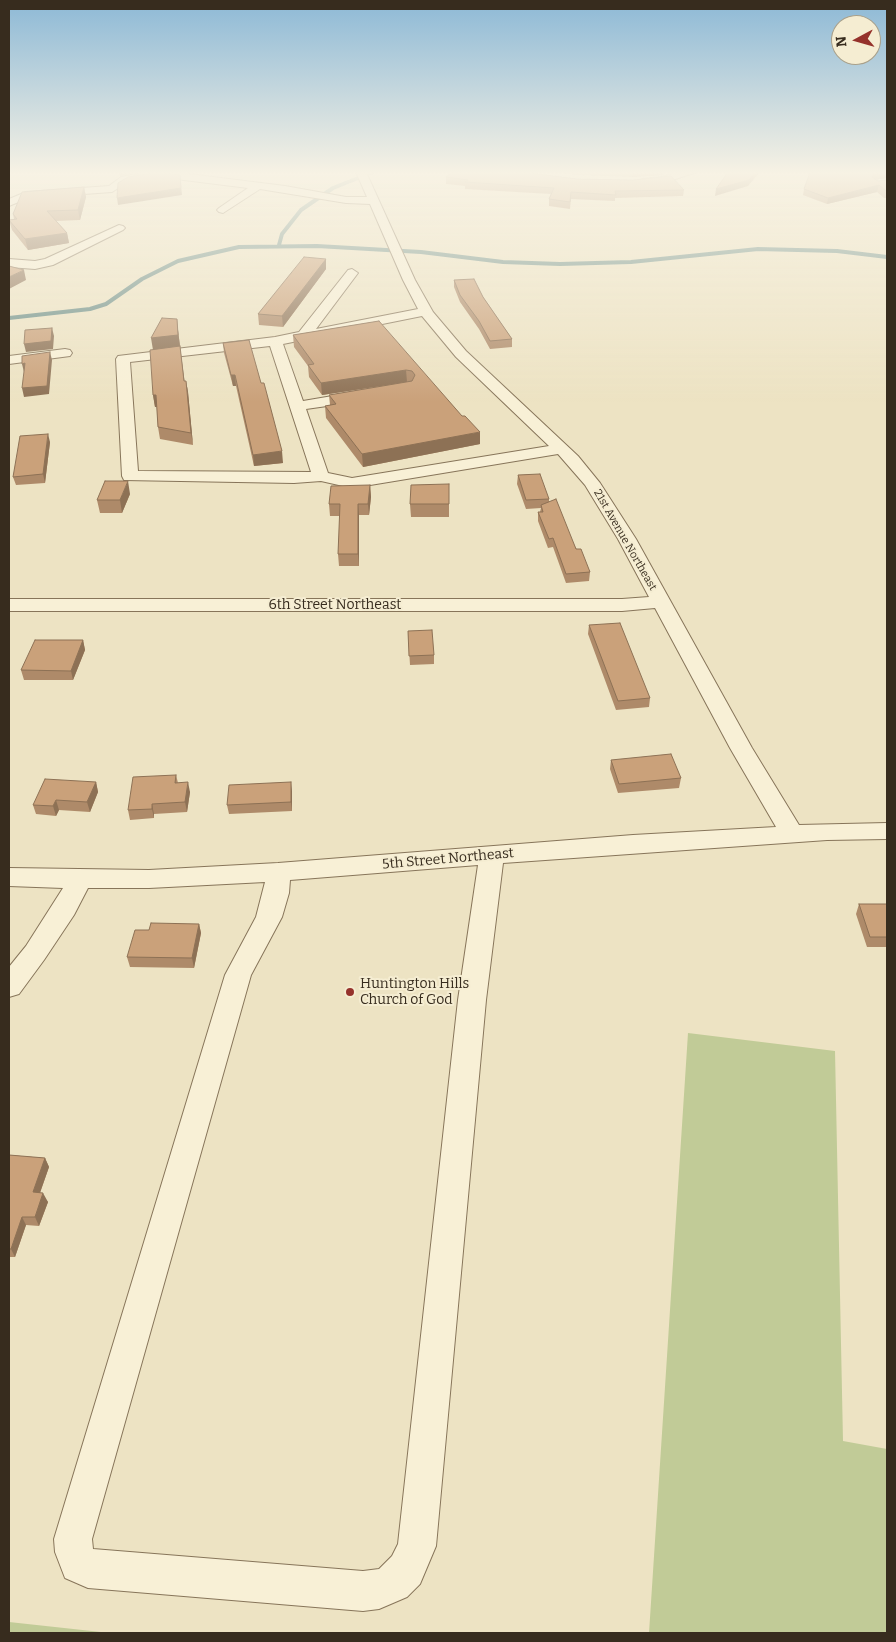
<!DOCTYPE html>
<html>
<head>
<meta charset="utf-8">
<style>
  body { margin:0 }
  #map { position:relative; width:896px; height:1642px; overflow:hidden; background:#ede3c3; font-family:Bitter,serif }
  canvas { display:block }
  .frame { position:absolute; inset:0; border:10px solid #372c1e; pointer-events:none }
  .north { position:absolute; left:831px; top:15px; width:50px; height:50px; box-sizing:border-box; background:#f5edd2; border:1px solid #a9a08a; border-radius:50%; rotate:264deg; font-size:14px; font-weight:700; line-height:20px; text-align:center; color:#372c1e }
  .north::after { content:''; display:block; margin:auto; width:18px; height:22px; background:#95322b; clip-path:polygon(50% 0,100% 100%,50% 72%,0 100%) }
</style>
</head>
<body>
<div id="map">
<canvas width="896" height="1642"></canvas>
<div class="frame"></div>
<div class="north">N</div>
</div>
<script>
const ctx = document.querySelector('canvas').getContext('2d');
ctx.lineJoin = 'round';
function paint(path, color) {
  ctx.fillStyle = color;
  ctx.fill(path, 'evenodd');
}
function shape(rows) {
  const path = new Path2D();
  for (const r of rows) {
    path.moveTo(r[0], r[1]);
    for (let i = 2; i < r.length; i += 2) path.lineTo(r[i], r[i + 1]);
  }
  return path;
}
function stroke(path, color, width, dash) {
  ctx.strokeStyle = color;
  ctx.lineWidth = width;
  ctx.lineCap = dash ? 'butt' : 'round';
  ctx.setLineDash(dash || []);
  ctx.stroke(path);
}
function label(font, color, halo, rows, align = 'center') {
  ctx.font = font + ' Bitter,serif';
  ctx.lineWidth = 4;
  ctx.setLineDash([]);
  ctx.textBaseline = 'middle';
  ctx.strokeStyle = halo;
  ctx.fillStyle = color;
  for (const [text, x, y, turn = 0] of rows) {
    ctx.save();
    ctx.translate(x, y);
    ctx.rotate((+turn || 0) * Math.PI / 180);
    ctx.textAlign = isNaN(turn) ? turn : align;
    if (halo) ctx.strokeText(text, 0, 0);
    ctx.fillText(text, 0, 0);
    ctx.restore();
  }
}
paint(shape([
  [688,1033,835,1051,843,1441,887,1449,887,1633,649,1633],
  [9,1622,110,1633,9,1633]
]), '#c1cb97');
stroke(shape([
  [279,245,282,234,301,210,333,188,373,172],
  [9,318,90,309,106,304,142,279,178,261,239,247,317,246,421,252,503,262,560,264,631,262,758,249,837,251,887,257]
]), '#6c8e88', 4);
const minor = shape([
  [149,172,173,172,285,186,346,197,367,197,356,172,366,172,415,280,433,312,466,351,578,456,600,483,636,539,752,748,799,825,887,823,887,839,827,840,503,863,486,1000,436,1546,420,1584,407,1597,379,1609,363,1611,88,1588,65,1578,55,1552,54,1539,225,975,256,917,265,882,149,888,88,888,74,915,44,960,19,994,9,997,9,967,26,946,63,888,9,886,9,868,149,870,278,863,633,835,776,827,730,748,655,608,622,611,9,611,9,599,622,599,649,597,618,539,585,485,558,454,352,488,321,481,294,483,124,480,122,476,116,359,118,356,275,337,299,332,348,270,352,269,358,273,316,329,418,309,403,280,370,204,346,203,260,189,223,213,219,212,217,210,219,208,248,188,160,177,128,182,112,192,28,198,9,206,9,199,26,192,109,186,121,177,149,172],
  [422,316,456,357,549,446,352,478,328,473,306,409,362,401,367,399,370,396,367,393,362,391,303,401,283,344,422,316],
  [270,346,311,472,138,471,130,362,270,346],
  [478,865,458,1000,398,1544,392,1556,379,1569,363,1571,93,1549,92,1539,251,975,282,917,289,893,290,880,478,865],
  [679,172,697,172,663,183,642,185,637,182,642,179,662,177,679,172],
  [119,225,123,226,125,228,123,230,53,265,35,269,9,267,9,259,35,261,45,259,119,225],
  [65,349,70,350,72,353,70,356,9,364,9,356,65,349]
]);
stroke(minor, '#87755a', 2);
paint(minor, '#f8f0d6');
paint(shape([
  [555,172,664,172,663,175,632,177,578,175],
  [887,172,887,178,875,180,878,181,887,180,887,198,884,198,877,192,827,204,803,195,804,189],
  [446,177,684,190,683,196,615,198,615,201,571,199,570,209,549,206,549,199,551,194,465,189,465,186,446,184],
  [84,187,86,197,80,220,56,221,67,233,69,243,28,250,12,230,9,220,14,219,13,214],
  [326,259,326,269,283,327,259,325,258,314],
  [454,280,483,297,512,339,512,347,490,349,479,329,460,302,454,287],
  [379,321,480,444,363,467,326,418,325,406,330,405,329,395,382,386,322,395,309,377,308,366,294,347,293,335],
  [178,330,184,381,186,381,188,392,193,445,160,439,158,427,157,407,155,407,153,395,153,349],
  [223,343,283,463,254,466,236,386,233,386,224,353],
  [50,442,45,483,16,485,13,477],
  [518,475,549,499,549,502,590,572,589,581,566,583,553,547,548,548,538,521,538,512,540,512,541,508,526,509,517,484],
  [370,485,371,497,369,515,359,515,359,566,339,566,338,554,340,516,330,516,329,504],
  [130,494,122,513,100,513,97,500],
  [410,504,449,504,449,517,411,517],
  [589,625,650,698,649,707,616,710,588,634],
  [408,631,434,655,434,664,410,665],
  [83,640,85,650,73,680,24,680,21,670],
  [611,760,681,778,679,788,618,793,610,769],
  [176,775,178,783,190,792,187,812,154,814,154,818,130,820,128,810],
  [96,782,98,792,90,812,59,810,56,816,36,814,33,805],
  [292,791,292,811,229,814,227,805],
  [859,904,887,904,887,947,867,947,856,914],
  [199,924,201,933,194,968,130,967,127,957,149,930],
  [9,1155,45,1158,49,1167,40,1193,48,1202,39,1226,26,1225,15,1257,9,1257]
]), '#ae8a69');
paint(shape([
  [119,172,137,172,120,176],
  [632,172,664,172,663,175,632,177],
  [755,172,760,172,748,186,715,196,716,189],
  [882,172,887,172,887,178,871,180,873,174],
  [180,175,182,195,118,205,117,198],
  [879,185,877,192,827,204,828,198],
  [84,187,86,197,80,220,78,210],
  [67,233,69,243,28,250,25,239],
  [326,259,326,269,283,327,282,316],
  [24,270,26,280,9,289,9,277],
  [177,319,178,330,186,393,153,350,151,338],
  [52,328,54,336,53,349,26,352,24,344],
  [50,352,52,360,49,394,24,397,22,388],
  [25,363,27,371,24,372,22,364],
  [406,370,407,382,322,395,321,383],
  [231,375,235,375,236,386,233,386],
  [186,381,188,392,193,445,191,433],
  [153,395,156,395,158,407,155,407],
  [480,432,480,444,363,467,362,454],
  [48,434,50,442,45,483,43,474],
  [282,451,283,463,254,466,253,455],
  [128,481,130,494,122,513,120,500],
  [370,485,371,497,369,515,368,504],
  [358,504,359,515,359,566,358,554],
  [83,640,85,650,73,680,71,671],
  [96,782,98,792,90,812,87,802],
  [188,782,190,792,187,812,185,802],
  [291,782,292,791,292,811,291,802],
  [56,800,59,810,56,816,53,806],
  [152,804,154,814,154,818,152,809],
  [199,924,201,933,194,968,192,958],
  [45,1158,49,1167,37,1201,33,1192],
  [43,1193,48,1202,39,1226,35,1217],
  [22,1217,26,1225,15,1257,11,1249]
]), '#8d7155');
const building = shape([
  [159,172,180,175,181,188,117,198,118,183,128,177,159,172],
  [453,172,520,172,578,179,633,180,671,176,684,190,615,191,616,195,571,192,570,202,549,199,554,188,465,182,468,180,446,177,453,172],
  [728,172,755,172,749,180,716,189,728,172],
  [810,172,882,172,873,174,872,177,878,181,887,180,887,191,886,191,879,185,828,198,804,189,810,172],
  [84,187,78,210,47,211,67,233,25,239,9,220,17,219,13,214,22,192,84,187],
  [304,257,326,259,282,316,258,314,304,257],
  [9,266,24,270,9,277,9,266],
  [474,279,483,297,512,339,490,341,479,321,460,295,454,280,474,279],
  [162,318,177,319,178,335,151,338,162,318],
  [379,321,462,416,465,416,480,432,362,454,325,406,336,404,329,395,412,381,415,375,412,371,406,370,321,383,308,365,314,364,293,335,379,321],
  [52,328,51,341,24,344,25,330,52,328],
  [249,340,261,383,264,383,282,451,253,455,235,375,231,375,223,343,249,340],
  [180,346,184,381,186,381,191,433,158,427,156,395,153,395,150,350,180,346],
  [50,352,47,386,22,388,25,363,22,364,22,356,50,352],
  [48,434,43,474,13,477,20,436,48,434],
  [540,474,549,499,526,500,518,475,540,474],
  [105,481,128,481,120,500,97,500,105,481],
  [449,484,449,504,410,504,411,485,449,484],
  [370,485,368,504,358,504,358,554,338,554,340,504,329,504,331,486,370,485],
  [556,499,576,549,581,549,590,572,566,574,553,538,549,539,538,512,543,512,541,505,556,499],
  [620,623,650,698,618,701,589,625,620,623],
  [432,630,434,655,409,656,408,631,432,630],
  [35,640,83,640,71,671,21,670,35,640],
  [671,754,681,778,619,784,611,760,671,754],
  [176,775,175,783,188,782,185,802,152,804,152,809,128,810,133,777,176,775],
  [45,779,96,782,87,802,56,800,53,806,33,805,45,779],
  [291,782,291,802,227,805,229,785,291,782],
  [859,904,887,904,887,937,870,937,859,904],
  [151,923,199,924,192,958,127,957,135,930,149,930,151,923],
  [9,1155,45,1158,33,1192,43,1193,35,1217,22,1217,11,1249,9,1249,9,1155]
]);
paint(building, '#caa17a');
stroke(building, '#8d7155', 1);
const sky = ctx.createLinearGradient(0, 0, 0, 402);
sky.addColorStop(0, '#8db9d6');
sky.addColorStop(0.43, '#f7f2e4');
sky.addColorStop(1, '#f7f2e400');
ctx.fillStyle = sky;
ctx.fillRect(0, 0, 896, 402);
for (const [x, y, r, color] of [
  [350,992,5,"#95322b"]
]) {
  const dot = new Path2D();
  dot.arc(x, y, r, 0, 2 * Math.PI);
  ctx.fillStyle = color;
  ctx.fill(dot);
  stroke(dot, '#f5edd2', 2);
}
label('11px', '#372c1e', '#f5edd2', [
  ["21st Avenue Northeast",625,540,60]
]);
label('14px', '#372c1e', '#f5edd2', [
  ["6th Street Northeast",335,605],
  ["5th Street Northeast",448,859,-5]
]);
label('14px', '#372c1e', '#f5edd2', [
  ["Huntington Hills",360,984],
  ["Church of God",360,1000]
], 'left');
</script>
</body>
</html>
